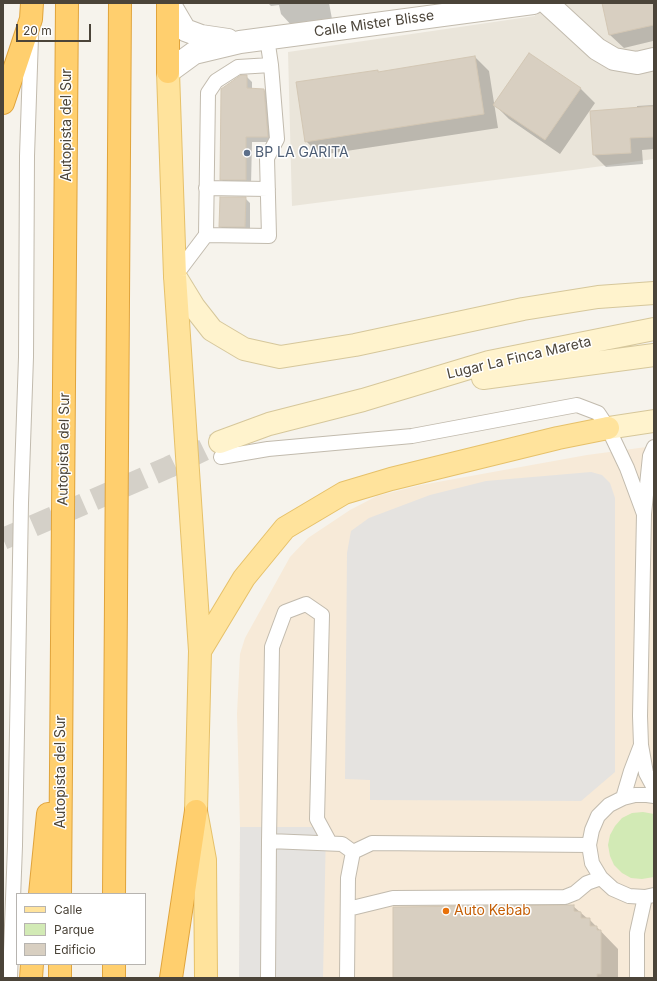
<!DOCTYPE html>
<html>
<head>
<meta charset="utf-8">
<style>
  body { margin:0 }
  #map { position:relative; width:657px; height:981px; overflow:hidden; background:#f6f3ec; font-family:Inter,sans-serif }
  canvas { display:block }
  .frame { position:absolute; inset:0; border:4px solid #4b4439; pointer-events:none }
  .legend { position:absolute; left:16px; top:893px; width:130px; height:72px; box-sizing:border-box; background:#fff; border:1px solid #b7b4b0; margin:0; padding:5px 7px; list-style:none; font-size:12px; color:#4b4439 }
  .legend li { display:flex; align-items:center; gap:8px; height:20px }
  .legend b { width:20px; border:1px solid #b7b4b0 }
  .scale { position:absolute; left:16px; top:24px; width:75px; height:18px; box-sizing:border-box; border:2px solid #4b4439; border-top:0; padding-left:5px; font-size:12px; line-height:14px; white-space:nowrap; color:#4b4439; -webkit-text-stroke:3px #fff; paint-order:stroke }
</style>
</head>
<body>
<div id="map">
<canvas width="657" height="981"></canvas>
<div class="frame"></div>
<ul class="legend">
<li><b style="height:5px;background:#ffe39c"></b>Calle</li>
<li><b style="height:11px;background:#d2eab5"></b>Parque</li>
<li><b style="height:11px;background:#d8cfc1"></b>Edificio</li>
</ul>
<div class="scale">20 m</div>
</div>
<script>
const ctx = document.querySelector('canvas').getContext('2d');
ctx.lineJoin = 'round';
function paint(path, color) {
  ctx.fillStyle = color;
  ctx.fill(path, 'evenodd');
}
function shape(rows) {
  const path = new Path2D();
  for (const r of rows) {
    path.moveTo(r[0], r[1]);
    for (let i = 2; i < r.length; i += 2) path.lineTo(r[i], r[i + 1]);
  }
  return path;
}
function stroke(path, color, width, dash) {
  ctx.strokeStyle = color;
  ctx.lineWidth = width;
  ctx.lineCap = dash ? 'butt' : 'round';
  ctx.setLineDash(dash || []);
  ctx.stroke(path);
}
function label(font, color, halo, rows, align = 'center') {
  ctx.font = font + ' Inter,sans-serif';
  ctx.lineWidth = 3;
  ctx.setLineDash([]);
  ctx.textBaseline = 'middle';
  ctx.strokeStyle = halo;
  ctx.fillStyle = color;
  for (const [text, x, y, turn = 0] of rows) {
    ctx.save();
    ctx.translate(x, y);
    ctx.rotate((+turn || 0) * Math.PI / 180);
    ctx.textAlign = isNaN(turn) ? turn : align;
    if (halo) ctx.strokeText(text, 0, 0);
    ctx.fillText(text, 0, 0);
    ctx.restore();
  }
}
paint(shape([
  [535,3,654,3,654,159,573,170,292,206,288,52,535,16]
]), '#eae5da');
paint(shape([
  [654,446,654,978,239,978,240,827,237,714,240,654,245,638,290,557,308,538,350,510,377,496,421,485,587,455]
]), '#f7ead8');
paint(shape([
  [643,812,654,814,654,877,642,879,631,878,622,873,614,865,610,856,608,845,610,835,615,826,622,818,632,813]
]), '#d2eab5');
paint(shape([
  [591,472,602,475,610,483,615,498,615,772,581,801,370,800,370,780,345,779,347,553,351,531,369,518,430,495,486,481],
  [240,827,326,827,323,978,239,978]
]), '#e5e3e0');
paint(shape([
  [268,3,329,3,332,19,293,27,281,14,279,5,271,6],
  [603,3,654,3,654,42,653,41,624,48,610,35],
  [529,54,581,89,595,103,560,154,509,119,495,105],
  [475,57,489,71,498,128,320,155,306,141,379,73],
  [246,76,252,82,252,89,264,90,270,95,274,142,252,142,251,185,227,185,221,179],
  [654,105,654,149,642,150,643,164,606,167,594,155,637,109,637,106],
  [245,198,250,203,250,231,225,231,220,226],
  [573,906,588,919,589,919,618,949,618,978,394,978]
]), '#0003');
const building = shape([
  [602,3,654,3,654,25,609,35,602,3],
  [529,53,581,88,545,140,493,105,529,53],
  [475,56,484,114,305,142,296,82,378,70,378,72,475,56],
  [241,75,247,75,247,88,264,89,268,137,246,137,246,180,220,180,221,89,241,75],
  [654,106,654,137,630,138,631,153,593,155,590,111,654,106],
  [220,197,246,197,245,227,219,227,220,197],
  [574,905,574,911,581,912,581,918,590,918,590,926,597,926,597,930,601,930,601,974,597,974,597,978,393,978,393,907,574,905]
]);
paint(building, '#d8cfc1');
stroke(building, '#d3c7b4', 1);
stroke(shape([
  [3,539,169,467,220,442]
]), '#d4d0c8', 22, [22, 11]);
const lane = shape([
  [206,188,268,189],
  [206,235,269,236,267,158,277,139,271,65,267,38],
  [175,276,206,235,208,93,216,81,238,67,271,65],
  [654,447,650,456,644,514,640,716,641,745,646,773,654,788],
  [221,457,268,449,412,436,577,405,598,413,608,428,627,468,644,514],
  [654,796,647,795,635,795,623,798,609,805,598,816,592,830,589,845,592,863,601,878,613,889,629,896,645,897,654,895],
  [623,798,631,771,641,745],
  [269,841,272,647,285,612,306,604,322,615,317,819,330,843],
  [353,852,372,843,589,845],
  [348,909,393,898,565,897,575,893,587,883,601,878],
  [10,978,15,846,21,503,26,357,27,156,31,37],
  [268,978,269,841,342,844,353,852],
  [347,978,348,878,353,852],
  [637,978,637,933,645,897]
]);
const street = shape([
  [169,3,185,30,201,36,228,40],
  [547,3,597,49,614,59,637,63,654,59],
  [168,72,194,53,240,42,533,3]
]);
const secondary = shape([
  [175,276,194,307,212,330,244,349,280,357,355,345,523,309,598,297,654,293],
  [483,378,654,355],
  [608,428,654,421],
  [220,442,269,424,363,400,489,362,654,329]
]);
const primary = shape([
  [168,72,175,276,200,651,196,811,205,860,206,978],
  [200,651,244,578,285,528,344,493,391,479,558,438,608,428]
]);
const highway = shape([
  [168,72,168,3],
  [3,103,31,19,32,3],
  [40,894,48,814],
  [60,894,67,3],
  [114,894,120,3],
  [31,978,32,964],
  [60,978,60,964],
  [114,978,114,964],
  [171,978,196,811]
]);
stroke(lane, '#c2bbae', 16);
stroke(street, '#c2bbae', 24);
stroke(secondary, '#d6c79b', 24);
stroke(primary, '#e6c16a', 24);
stroke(highway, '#e0a43c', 24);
stroke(lane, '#fff', 14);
stroke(street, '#fff', 22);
stroke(secondary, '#fff3cd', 22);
stroke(primary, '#ffe39c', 22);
stroke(highway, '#ffcf6e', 22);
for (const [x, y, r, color] of [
  [247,153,4,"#5c6f8a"],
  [446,911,4,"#e8710a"]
]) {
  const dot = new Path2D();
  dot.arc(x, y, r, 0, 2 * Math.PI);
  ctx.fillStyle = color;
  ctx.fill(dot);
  stroke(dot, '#fff', 1.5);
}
label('14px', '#4b4439', '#fff', [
  ["Calle Mister Blisse",374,24,-8],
  ["Autopista del Sur",67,125,-90],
  ["Lugar La Finca Mareta",519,358,-13],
  ["Autopista del Sur",64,449,-89],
  ["Autopista del Sur",61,772,-90]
]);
label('14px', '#4e5e75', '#fff', [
  ["BP LA GARITA",255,153]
], 'left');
label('14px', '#c56008', '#fff', [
  ["Auto Kebab",454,911]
], 'left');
</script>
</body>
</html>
